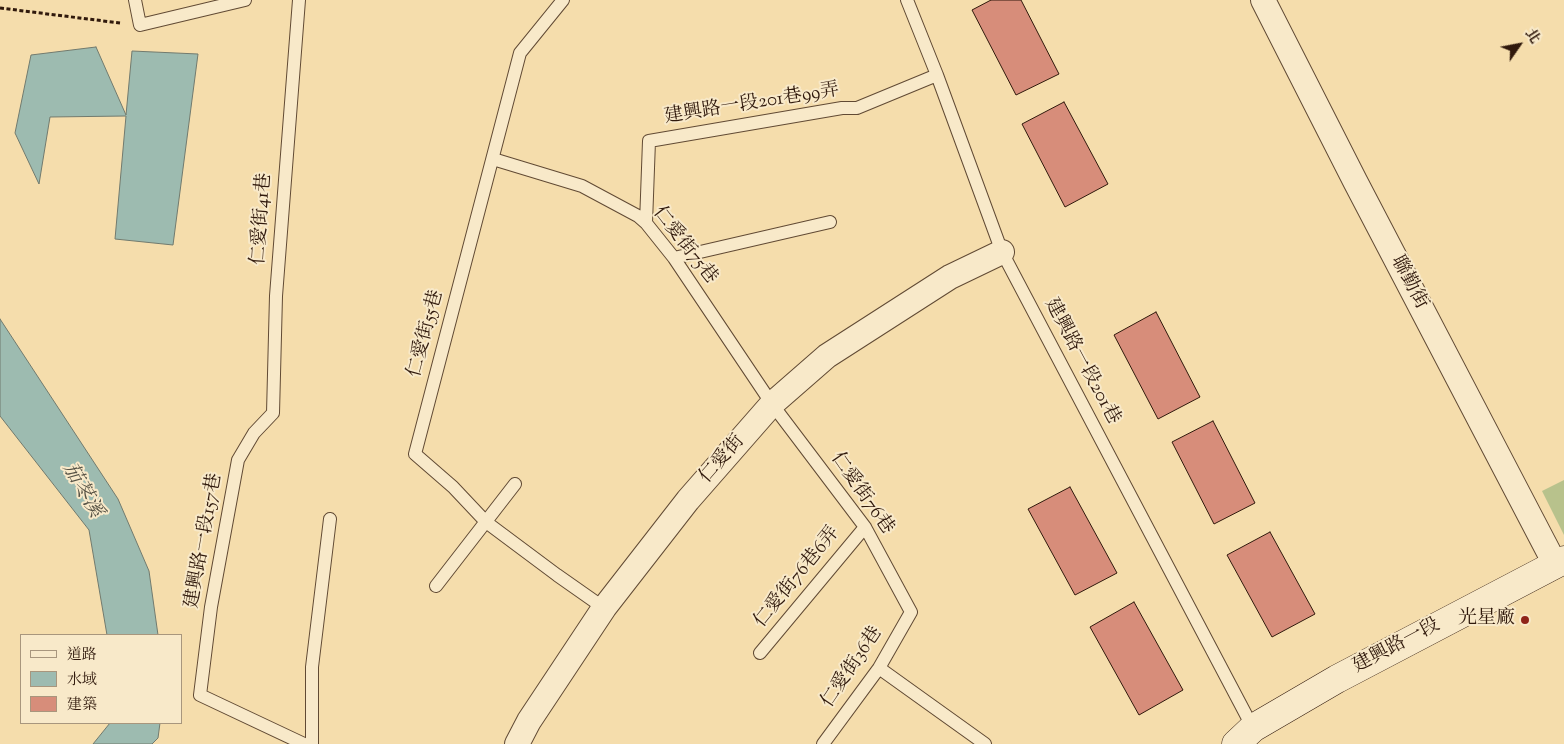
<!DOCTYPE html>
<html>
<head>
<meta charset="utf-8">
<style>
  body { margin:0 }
  #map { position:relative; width:1564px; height:744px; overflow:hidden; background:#f5ddac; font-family:"Sorts Mill Goudy","Noto Serif TC",serif }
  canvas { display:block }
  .legend { position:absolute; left:20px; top:634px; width:162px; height:90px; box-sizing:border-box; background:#f8e9c9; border:1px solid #a8967d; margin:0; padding:6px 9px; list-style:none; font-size:15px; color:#30190c }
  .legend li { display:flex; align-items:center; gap:10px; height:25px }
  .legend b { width:25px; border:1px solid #a8967d }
  .north { position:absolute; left:1494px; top:20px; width:50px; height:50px; -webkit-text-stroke:4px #f8e9c9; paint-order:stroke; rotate:57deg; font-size:14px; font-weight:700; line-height:20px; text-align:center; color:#30190c }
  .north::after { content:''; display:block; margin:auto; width:18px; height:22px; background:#30190c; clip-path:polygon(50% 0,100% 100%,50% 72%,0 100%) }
</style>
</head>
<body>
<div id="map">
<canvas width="1564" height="744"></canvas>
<ul class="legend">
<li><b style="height:6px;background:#f8e9c9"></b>道路</li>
<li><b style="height:14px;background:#9dbbb0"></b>水域</li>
<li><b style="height:14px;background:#d78d7a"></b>建築</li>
</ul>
<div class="north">北</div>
</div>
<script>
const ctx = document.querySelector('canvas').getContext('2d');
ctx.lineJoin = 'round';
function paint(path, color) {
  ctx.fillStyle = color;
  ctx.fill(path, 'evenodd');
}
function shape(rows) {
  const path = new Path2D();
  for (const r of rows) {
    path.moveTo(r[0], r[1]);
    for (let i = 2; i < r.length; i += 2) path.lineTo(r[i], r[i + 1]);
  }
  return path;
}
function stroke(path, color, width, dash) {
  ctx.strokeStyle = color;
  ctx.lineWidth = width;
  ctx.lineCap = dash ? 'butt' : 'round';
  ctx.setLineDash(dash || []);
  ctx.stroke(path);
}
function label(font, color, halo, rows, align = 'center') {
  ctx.font = font + ' "Sorts Mill Goudy","Noto Serif TC",serif';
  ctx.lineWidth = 4;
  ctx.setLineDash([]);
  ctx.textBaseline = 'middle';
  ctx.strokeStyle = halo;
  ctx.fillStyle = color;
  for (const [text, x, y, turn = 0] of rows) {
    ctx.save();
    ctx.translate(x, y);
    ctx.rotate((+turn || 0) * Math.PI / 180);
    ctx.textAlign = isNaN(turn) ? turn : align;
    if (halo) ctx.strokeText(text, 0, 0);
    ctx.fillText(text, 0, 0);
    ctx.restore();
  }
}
paint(shape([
  [1564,480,1564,535,1542,491]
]), '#b8c28c');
const water = shape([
  [96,47,126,115,132,51,198,54,173,245,115,239,126,116,50,117,39,184,15,133,31,55,96,47],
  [0,319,118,499,149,571,158,635,107,635,89,530,0,416,0,319],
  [110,723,160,723,158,738,152,744,93,744,110,723]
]);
paint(water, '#9dbbb0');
stroke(water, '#717a6e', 1);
const building = shape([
  [991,0,1021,0,1059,74,1016,95,972,10,991,0],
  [1064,102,1108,184,1065,207,1022,124,1064,102],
  [1156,312,1200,397,1158,419,1114,335,1156,312],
  [1213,421,1255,503,1214,524,1172,442,1213,421],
  [1070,487,1117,573,1075,595,1028,509,1070,487],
  [1270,532,1315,614,1272,637,1227,555,1270,532],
  [1134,602,1183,690,1139,715,1090,627,1134,602]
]);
paint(building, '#d78d7a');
stroke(building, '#30190c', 1);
const lane = shape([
  [135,0,140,25,245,0],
  [299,0,276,296,273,413,254,433,238,460,211,607,200,695,304,744],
  [563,0,520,53,415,454,453,487,486,522,557,575,604,608],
  [907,0,937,75,1002,252,1253,728],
  [493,159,582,186,638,216,646,223,674,258,772,404,865,527,911,612,879,668,823,744],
  [646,223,649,141,842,108,857,108,937,75],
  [674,258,830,222],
  [436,586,515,484],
  [760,653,865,527],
  [879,668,985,744],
  [312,744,312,667,330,519]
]);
const street = shape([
  [1263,0,1355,181,1555,564],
  [517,744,529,721,604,608,688,500,772,404,827,356,950,277,1002,252]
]);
const secondary = shape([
  [1236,744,1253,728,1337,679,1564,560]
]);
stroke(lane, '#614a34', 14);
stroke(street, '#614a34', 26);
stroke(secondary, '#30190c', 29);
stroke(shape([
  [0,8,120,23]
]), '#30190c', 3, [4, 2.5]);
stroke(lane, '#f8e9c9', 12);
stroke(street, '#f8e9c9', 24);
stroke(secondary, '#f8e9c9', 28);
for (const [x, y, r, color] of [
  [1525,620,5,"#8f2418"]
]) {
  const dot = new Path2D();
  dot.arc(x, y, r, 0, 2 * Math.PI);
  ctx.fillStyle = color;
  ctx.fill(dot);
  stroke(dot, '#f8e9c9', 2);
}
label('19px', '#30190c', '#f8e9c9', [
  ["建興路一段201巷99弄",752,105,-9],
  ["仁愛街41巷",263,219,-86],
  ["仁愛街75巷",684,246,52],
  ["聯勤街",1408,283,62],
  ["仁愛街55巷",427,334,-75],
  ["建興路一段201巷",1081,362,62],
  ["仁愛街",723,460,-49],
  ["仁愛街76巷",861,494,55],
  ["建興路一段157巷",205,541,-80],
  ["仁愛街76巷6弄",798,578,-51],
  ["建興路一段",1397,647,-28],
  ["仁愛街36巷",853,668,-56]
]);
label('19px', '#30190c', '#f8e9c9', [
  ["光星廠",1515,620]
], 'right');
label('italic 20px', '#565245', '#f8e9c9', [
  ["茄苳溪",81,491,60]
]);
</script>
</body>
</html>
